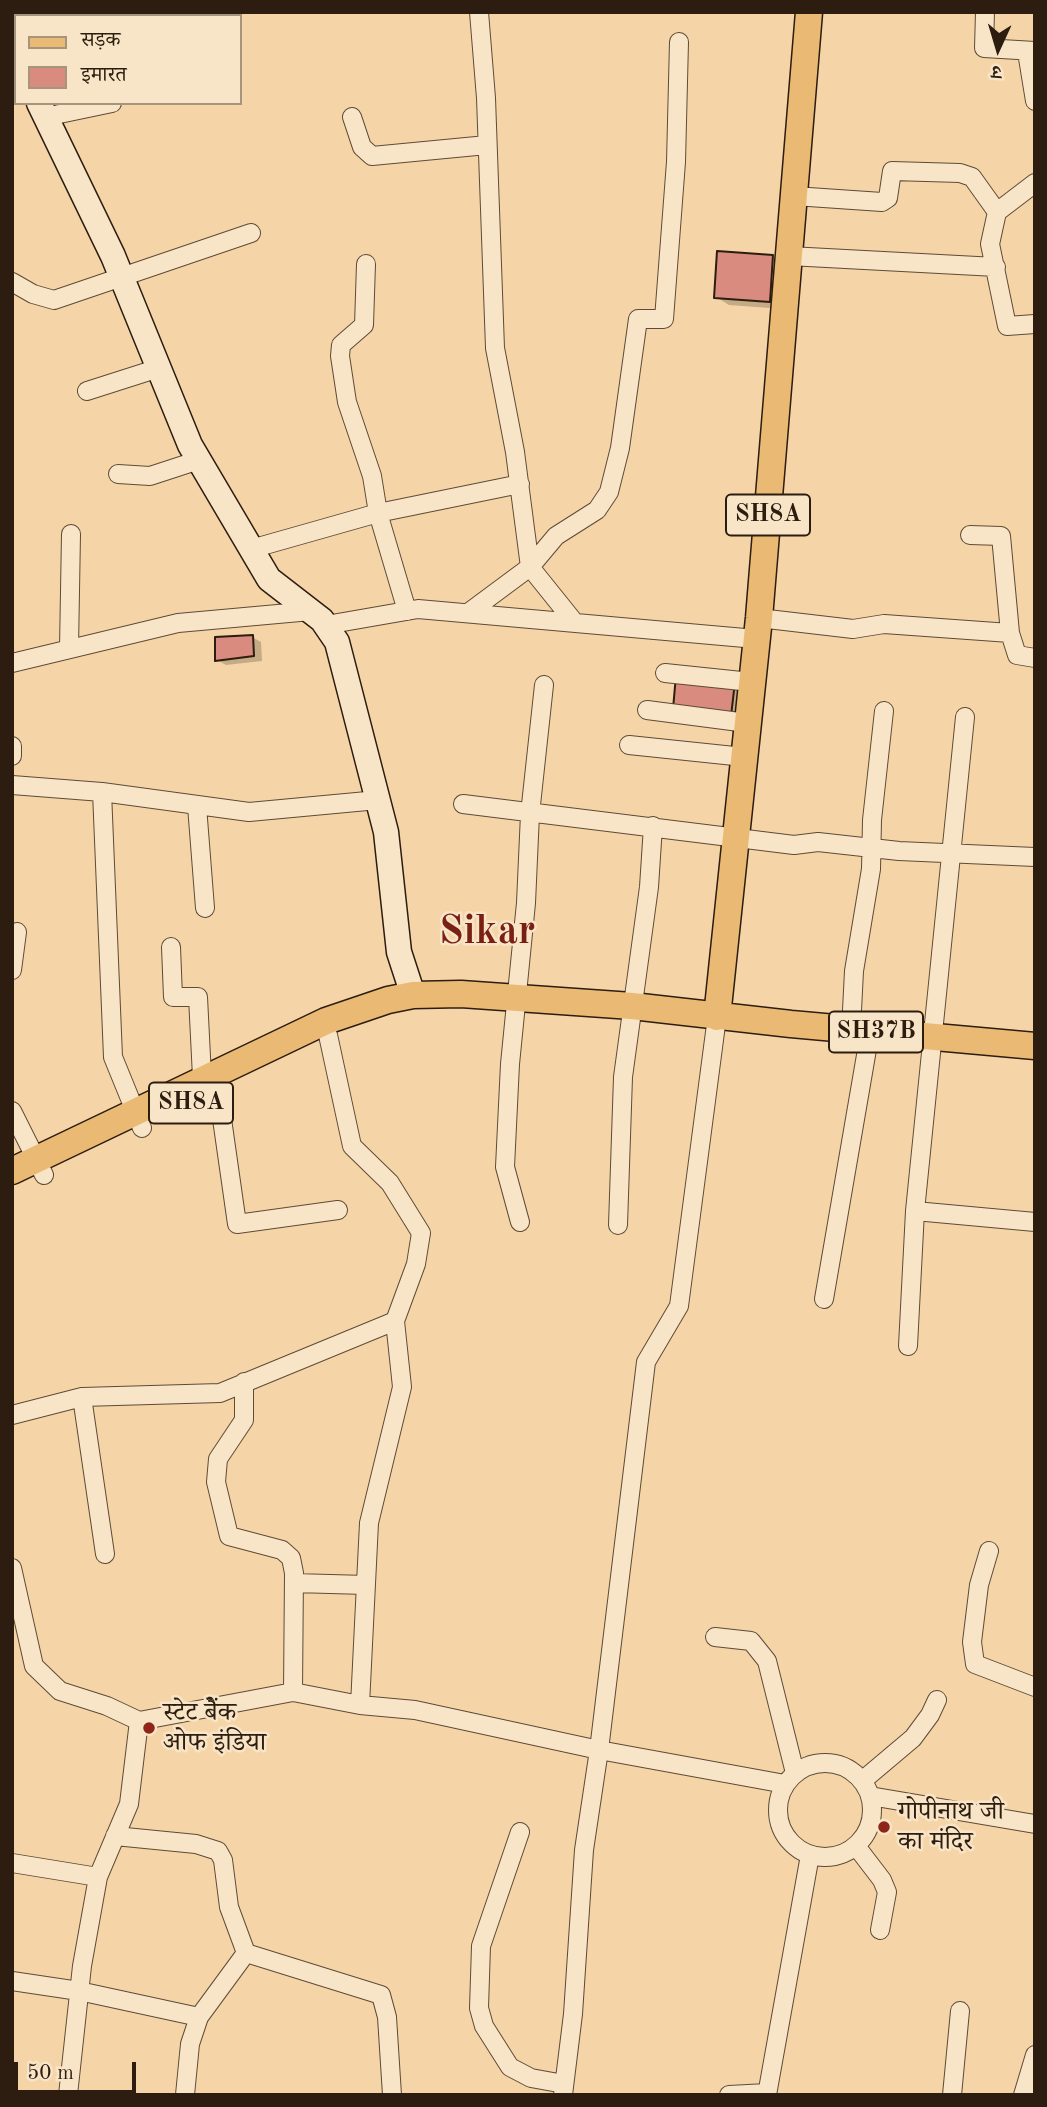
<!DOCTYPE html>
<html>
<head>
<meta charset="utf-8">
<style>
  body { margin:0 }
  #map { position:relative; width:1047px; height:2107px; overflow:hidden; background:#f5d5a7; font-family:"Old Standard TT","Noto Serif Devanagari",serif }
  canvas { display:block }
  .frame { position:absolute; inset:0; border:14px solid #2c1d10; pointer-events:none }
  .legend { position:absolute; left:14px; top:14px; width:228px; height:91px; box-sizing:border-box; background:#f8e4c6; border:2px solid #a6947d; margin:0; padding:9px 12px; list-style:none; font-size:21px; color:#2c1d10 }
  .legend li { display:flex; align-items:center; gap:14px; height:35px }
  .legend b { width:35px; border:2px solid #a6947d }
  .north { position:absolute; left:963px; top:14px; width:70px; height:70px; -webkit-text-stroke:5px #f8e4c6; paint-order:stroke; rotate:184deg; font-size:19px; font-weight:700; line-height:28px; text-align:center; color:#2c1d10 }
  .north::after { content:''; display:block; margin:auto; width:24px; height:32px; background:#2c1d10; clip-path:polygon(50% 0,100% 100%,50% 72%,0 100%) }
  .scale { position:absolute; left:14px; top:2062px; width:122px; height:32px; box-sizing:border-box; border:4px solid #2c1d10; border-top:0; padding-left:9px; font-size:21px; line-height:24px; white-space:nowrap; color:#2c1d10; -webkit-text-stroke:5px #f8e4c6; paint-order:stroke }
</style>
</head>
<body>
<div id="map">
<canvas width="1047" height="2107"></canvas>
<div class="frame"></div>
<ul class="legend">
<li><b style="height:9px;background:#eaba74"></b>सड़क</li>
<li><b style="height:19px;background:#d88b7e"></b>इमारत</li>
</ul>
<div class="north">उ</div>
<div class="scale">50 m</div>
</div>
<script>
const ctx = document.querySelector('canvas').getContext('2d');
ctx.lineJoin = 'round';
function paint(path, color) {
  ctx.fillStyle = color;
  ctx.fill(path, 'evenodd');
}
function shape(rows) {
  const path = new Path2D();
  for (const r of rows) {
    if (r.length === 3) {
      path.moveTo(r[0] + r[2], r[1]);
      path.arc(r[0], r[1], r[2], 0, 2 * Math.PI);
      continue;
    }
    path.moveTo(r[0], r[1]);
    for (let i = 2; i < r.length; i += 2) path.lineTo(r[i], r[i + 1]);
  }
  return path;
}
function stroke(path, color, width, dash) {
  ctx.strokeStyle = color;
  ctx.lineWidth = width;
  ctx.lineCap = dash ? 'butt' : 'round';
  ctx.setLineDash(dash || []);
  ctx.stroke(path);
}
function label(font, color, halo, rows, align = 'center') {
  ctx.font = font + ' "Old Standard TT","Noto Serif Devanagari",serif';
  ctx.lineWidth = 5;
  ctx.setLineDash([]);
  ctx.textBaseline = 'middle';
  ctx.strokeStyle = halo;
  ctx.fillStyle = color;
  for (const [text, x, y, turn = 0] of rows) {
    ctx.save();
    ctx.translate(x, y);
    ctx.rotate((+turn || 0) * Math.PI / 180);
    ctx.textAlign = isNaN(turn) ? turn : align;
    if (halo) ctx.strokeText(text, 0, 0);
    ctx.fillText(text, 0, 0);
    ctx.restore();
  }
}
paint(shape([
  [773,257,787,265,783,309,729,305,716,297],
  [252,637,261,642,262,661,226,665,217,660],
  [678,677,735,684,748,692,745,723]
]), '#0003');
const building = shape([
  [717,251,773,255,770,302,714,298,717,251],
  [253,635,254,656,215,661,215,637,253,635],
  [676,675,735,682,731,716,673,709,676,675]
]);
paint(building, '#d88b7e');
stroke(building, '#2c1d10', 2);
const street = shape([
  [479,12,486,98,495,348,515,452,530,567,575,623],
  [985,12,984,48,1035,51],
  [84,16,95,12],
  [12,37,16,36],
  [1027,52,1035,101],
  [45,117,112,103],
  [352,117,362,147,372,156,487,145],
  [1035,183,997,212,990,244,1007,326,1035,324],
  [794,196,882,202,888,198,892,171,960,173,972,177,997,212],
  [789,256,996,267],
  [366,264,364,325,341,345,340,356,347,402,372,476,378,513,407,611],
  [12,282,33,294,54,300,251,233],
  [87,391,159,368],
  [118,474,150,476,199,460],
  [970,535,1001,536,1010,633],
  [251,549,378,513,520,484],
  [468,613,530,567,556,536,597,510,609,492,620,448,638,319,664,319,676,162,679,42],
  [759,618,853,629,884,624,1010,633,1017,655,1035,658],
  [326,625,418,609,756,639],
  [69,648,71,534],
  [12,663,178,623,311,611],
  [665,673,751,682],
  [647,710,747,723],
  [629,745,744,757],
  [12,746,12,756],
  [12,785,102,792,249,812,378,800],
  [102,792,113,1057,142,1128],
  [463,804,794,845,818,842,899,851,1035,857],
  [197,806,205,908],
  [171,947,173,997,198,997,203,1097],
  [12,970,17,932],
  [851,1030,854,971,871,869,872,820,884,711],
  [328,1035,352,1146,390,1183,421,1233,416,1264,395,1321,402,1387,369,1523,360,1705],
  [218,1091,237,1224,338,1210],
  [12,1111,44,1175],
  [915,1211,1035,1222],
  [520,1222,505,1167,510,1064,526,903,530,814,544,685],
  [618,1225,623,1077,649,887,653,826],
  [824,1299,870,1032],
  [908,1346,915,1211,965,717],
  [244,1382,244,1420,218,1459,216,1482,229,1536,282,1550,291,1558,294,1573,293,1692],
  [82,1397,105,1554],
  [12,1415,82,1397,220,1393,395,1321],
  [989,1551,979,1585,972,1642,975,1664,1035,1687],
  [12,1568,34,1666,60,1691,107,1706,139,1721],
  [294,1583,366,1585],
  [715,1637,751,1641,767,1661,795,1773],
  [825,1810,47],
  [862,1781,913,1738,930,1715,937,1700],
  [870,1796,1035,1824],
  [520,1832,481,1946,479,2008,484,2026,510,2067,531,2078,564,2084],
  [115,1836,196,1844,218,1851,223,1860,229,1907,246,1953],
  [856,1846,882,1880,887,1892,880,1930],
  [12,1863,98,1877],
  [12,1981,79,1991,199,2017,190,2044,185,2095],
  [199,2017,246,1953,381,1995,387,2017,392,2095],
  [68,2095,82,1966,98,1877,129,1804,139,1721,293,1692,360,1705,415,1710,599,1750,785,1784],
  [563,2095,573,2014,584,1850,599,1750,646,1362,679,1306,717,1017],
  [729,2095,767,2093],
  [767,2095,810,1855],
  [952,2095,960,2011],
  [1023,2095,1035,2055]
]);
const secondary = shape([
  [12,56,16,61],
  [39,103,113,256,190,445,269,579,322,620,337,642,386,832,399,952,413,995]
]);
const primary = shape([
  [717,1017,759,618,809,12],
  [12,1171,326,1021,388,1000,413,995,461,994,632,1006,791,1024,1035,1046]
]);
stroke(street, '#5e4b36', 20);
stroke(secondary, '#2c1d10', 27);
stroke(primary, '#2c1d10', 29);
stroke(street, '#f8e4c6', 18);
stroke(secondary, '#f8e4c6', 24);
stroke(primary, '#eaba74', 26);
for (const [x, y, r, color] of [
  [149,1728,7,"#8f2418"],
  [884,1827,7,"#8f2418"]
]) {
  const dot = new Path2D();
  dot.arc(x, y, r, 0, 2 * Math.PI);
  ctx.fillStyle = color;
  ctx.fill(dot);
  stroke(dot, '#f8e4c6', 2.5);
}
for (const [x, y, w] of [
  [768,515,84],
  [876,1032,94],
  [191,1103,84]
]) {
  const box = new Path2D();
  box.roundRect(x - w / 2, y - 20.5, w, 41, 5);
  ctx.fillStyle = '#f8e4c6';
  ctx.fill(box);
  stroke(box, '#2c1d10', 2);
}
label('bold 24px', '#2c1d10', null, [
  ["SH8A",768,515],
  ["SH37B",876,1032],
  ["SH8A",191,1103]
]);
label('26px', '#2c1d10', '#f8e4c6', [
  ["स्टेट बेैंक",163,1713],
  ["ओफ इंडिया",163,1743],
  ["गोपीनाथ जी",898,1812],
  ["का मंदिर",898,1842]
], 'left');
label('bold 40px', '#7a1f14', '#f8e4c6', [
  ["Sikar",487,933]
]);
</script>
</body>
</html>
